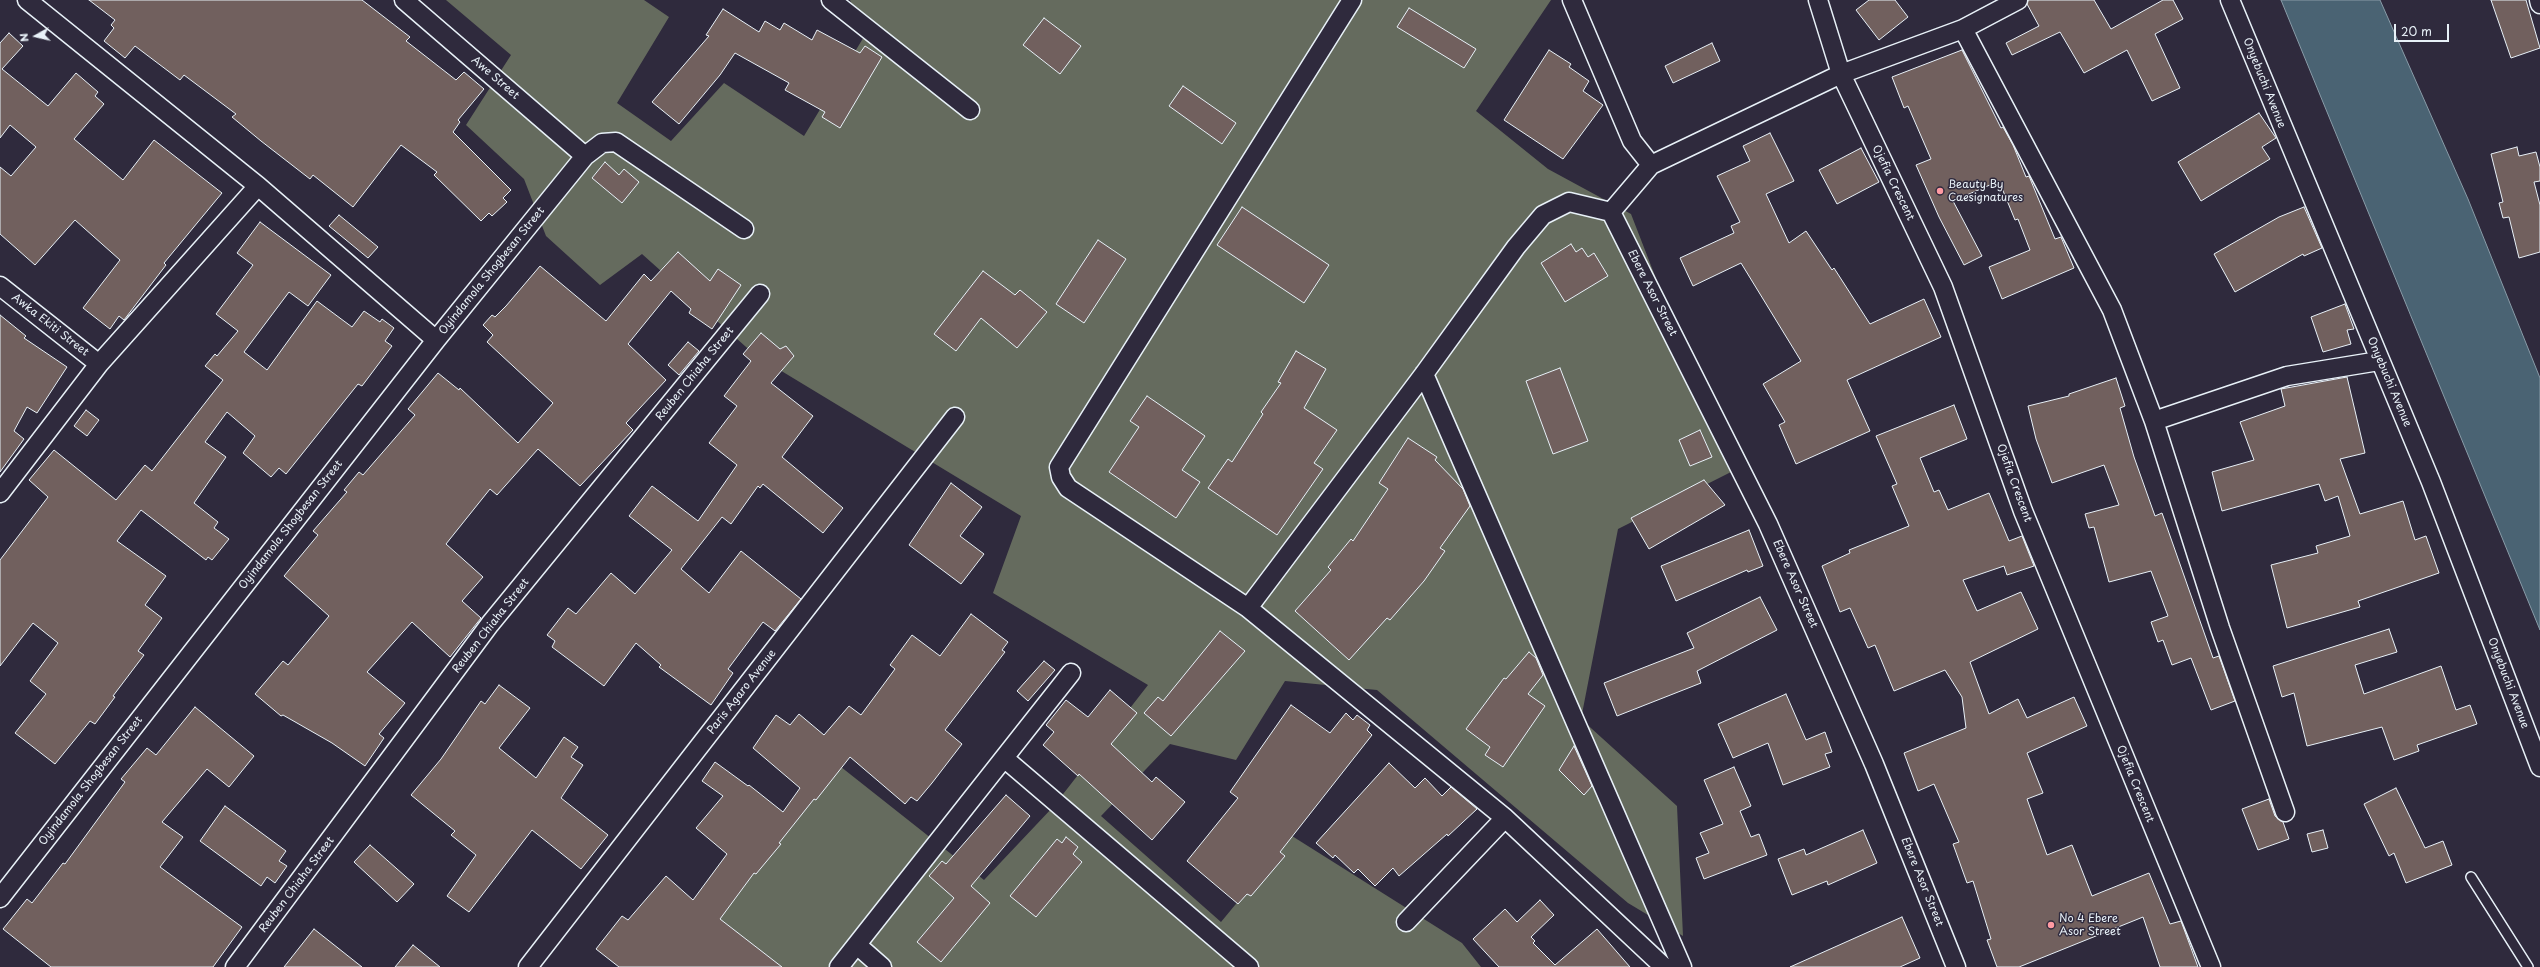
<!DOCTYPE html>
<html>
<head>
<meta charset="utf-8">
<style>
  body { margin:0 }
  #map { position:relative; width:2540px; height:967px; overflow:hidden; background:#2f2a3d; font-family:"Playpen Sans",sans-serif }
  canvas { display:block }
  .north { position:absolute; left:16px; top:16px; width:40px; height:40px; -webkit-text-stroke:3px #2f2a3d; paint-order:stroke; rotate:262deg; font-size:11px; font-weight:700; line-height:16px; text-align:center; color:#e8f1f8 }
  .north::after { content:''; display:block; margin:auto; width:14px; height:18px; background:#e8f1f8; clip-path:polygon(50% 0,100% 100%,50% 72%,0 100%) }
  .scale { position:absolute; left:2394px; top:24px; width:55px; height:18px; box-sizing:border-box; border:2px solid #e8f1f8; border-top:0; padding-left:5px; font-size:12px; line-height:14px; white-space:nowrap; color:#e8f1f8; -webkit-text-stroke:3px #2f2a3d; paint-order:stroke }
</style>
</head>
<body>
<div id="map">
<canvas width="2540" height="967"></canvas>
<div class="north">N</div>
<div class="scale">20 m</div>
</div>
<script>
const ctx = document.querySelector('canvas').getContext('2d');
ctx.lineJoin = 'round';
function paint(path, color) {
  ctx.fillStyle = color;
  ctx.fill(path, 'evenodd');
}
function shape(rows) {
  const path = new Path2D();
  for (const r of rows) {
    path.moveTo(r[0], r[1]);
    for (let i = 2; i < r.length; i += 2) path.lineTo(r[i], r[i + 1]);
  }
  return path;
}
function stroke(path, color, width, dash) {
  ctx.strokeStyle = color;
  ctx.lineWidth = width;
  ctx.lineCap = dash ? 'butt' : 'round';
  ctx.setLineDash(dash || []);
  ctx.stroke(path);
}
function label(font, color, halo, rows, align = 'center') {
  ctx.font = font + ' "Playpen Sans",sans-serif';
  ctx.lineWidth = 3;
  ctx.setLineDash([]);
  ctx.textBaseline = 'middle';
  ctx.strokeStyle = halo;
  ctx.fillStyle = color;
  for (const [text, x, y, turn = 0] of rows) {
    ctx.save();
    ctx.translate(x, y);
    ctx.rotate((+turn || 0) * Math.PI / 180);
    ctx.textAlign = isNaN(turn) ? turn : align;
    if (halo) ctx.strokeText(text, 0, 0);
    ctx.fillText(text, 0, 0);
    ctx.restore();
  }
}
paint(shape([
  [446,0,644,0,669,17,617,103,671,141,724,83,804,136,865,35,850,0,1551,0,1476,111,1548,169,1631,214,1731,472,1618,529,1581,719,1677,806,1683,936,1628,903,1377,690,1285,681,1236,760,1170,744,1101,816,1221,922,1292,836,1462,943,1481,967,731,967,698,943,836,763,984,880,1053,807,1148,685,993,593,1021,516,755,355,642,254,600,285,546,236,524,179,466,125,511,55]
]), '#656b5e');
const water = shape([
  [2281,0,2380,0,2468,199,2540,378,2540,630,2281,0]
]);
paint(water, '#4a6373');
stroke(water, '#899ca8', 1);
const building = shape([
  [89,0,362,0,410,37,406,41,456,80,464,72,484,89,458,120,460,122,453,132,511,190,503,198,507,202,492,216,489,213,481,221,434,175,437,172,401,145,353,207,313,175,310,179,261,141,232,117,236,114,184,75,180,80,135,46,125,58,104,41,114,28,111,25,115,20,89,0],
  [1869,0,1895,0,1908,17,1879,40,1856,10,1869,0],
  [2028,0,2094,0,2111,29,2163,0,2173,0,2183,19,2155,34,2180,88,2152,101,2127,50,2084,73,2060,32,2012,55,2006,43,2039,26,2027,4,2028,0],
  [2491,0,2526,0,2540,48,2511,58,2491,0],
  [1409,8,1476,49,1464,68,1397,27,1409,8],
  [723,9,759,32,765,21,780,30,784,23,812,40,817,30,860,53,865,46,882,57,840,128,822,117,825,112,785,90,789,83,735,53,720,75,679,124,652,102,709,36,706,35,723,9],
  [1044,18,1081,46,1060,74,1023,45,1044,18],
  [9,33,23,46,2,69,48,106,76,73,98,92,95,96,104,104,74,139,123,180,154,140,222,193,164,263,166,265,124,320,119,316,110,329,83,308,120,260,75,220,35,265,0,234,0,167,11,176,36,147,10,125,0,138,0,43,9,33],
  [1712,43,1720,61,1673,83,1665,66,1712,43],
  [1549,50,1571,64,1569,67,1589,81,1583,91,1603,105,1563,159,1504,120,1549,50],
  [1962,50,2001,128,2003,127,2013,145,2026,177,2029,176,2055,239,2061,237,2074,268,2002,299,1989,267,2030,250,2018,219,2015,220,1999,181,1953,201,1982,256,1964,265,1939,217,1916,165,1931,159,1908,106,1904,108,1892,77,1962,50],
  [1183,86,1236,123,1222,144,1169,106,1183,86],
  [2259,113,2276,138,2262,147,2270,159,2201,201,2178,162,2259,113],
  [1770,133,1794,181,1766,194,1789,243,1806,231,1832,270,1834,268,1870,324,1924,299,1941,337,1847,380,1870,431,1796,464,1779,425,1785,422,1763,384,1801,361,1741,263,1693,286,1680,258,1734,233,1731,226,1740,222,1717,176,1750,161,1743,146,1770,133],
  [2517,147,2519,156,2536,152,2540,167,2540,181,2534,182,2540,205,2540,252,2519,258,2509,217,2503,218,2499,203,2503,202,2491,154,2517,147],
  [1861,148,1879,182,1837,204,1819,170,1861,148],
  [605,162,619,175,624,169,639,182,622,203,592,178,605,162],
  [1242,207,1329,265,1304,303,1217,245,1242,207],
  [2304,207,2322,248,2304,256,2303,254,2235,292,2214,254,2279,217,2304,207],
  [339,215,378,247,368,258,329,226,339,215],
  [260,222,331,275,308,306,289,292,244,352,267,370,317,301,352,327,364,311,380,322,382,319,394,328,385,341,392,346,362,386,358,384,286,474,279,468,271,477,243,453,255,436,227,412,205,442,226,457,194,503,218,522,214,528,229,539,212,560,208,557,206,560,141,510,117,541,166,576,145,605,162,618,138,651,144,655,113,696,115,697,95,724,90,721,55,764,15,733,46,694,30,681,58,643,33,623,0,666,0,560,48,497,29,480,54,450,116,500,145,465,152,471,223,380,205,366,215,354,217,356,238,331,216,314,253,265,237,253,260,222],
  [1098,240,1126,259,1084,323,1056,304,1098,240],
  [1571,244,1576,252,1582,248,1588,257,1594,253,1608,276,1565,302,1541,263,1571,244],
  [678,252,710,281,718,269,741,285,712,329,689,313,691,309,671,291,628,344,666,380,626,423,633,430,580,486,538,449,497,495,490,489,446,544,483,577,462,601,481,618,450,657,412,622,367,672,405,703,379,734,384,738,365,766,332,743,283,715,281,716,255,694,283,661,288,665,329,616,284,576,318,535,313,531,347,492,344,490,359,472,363,475,415,415,408,409,438,373,459,390,460,388,518,443,553,403,487,342,493,335,483,325,492,315,495,317,506,306,540,266,606,321,644,274,651,281,678,252],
  [983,271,1015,295,1020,290,1047,312,1017,348,981,318,956,351,934,334,983,271],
  [2345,304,2354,329,2347,330,2351,344,2323,352,2311,317,2345,304],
  [0,315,26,336,24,338,67,367,37,413,27,407,14,431,24,439,0,472,0,315],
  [761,333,780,349,786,346,794,356,771,383,813,416,782,457,843,508,823,533,763,484,760,488,758,486,731,524,722,517,681,569,709,593,741,551,801,599,775,631,763,622,728,669,733,673,711,705,659,667,661,665,636,643,604,686,552,647,555,641,547,635,568,608,576,614,611,573,635,594,672,550,629,516,652,486,698,521,737,465,709,443,737,406,724,396,751,361,743,354,761,333],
  [688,342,699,351,679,375,668,365,688,342],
  [1296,351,1326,369,1304,408,1337,430,1314,463,1323,469,1277,535,1208,488,1228,459,1232,462,1263,414,1261,412,1281,383,1278,382,1296,351],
  [1560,368,1588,441,1553,454,1526,381,1560,368],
  [2347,377,2365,453,2340,459,2360,514,2403,501,2415,540,2426,536,2439,573,2358,601,2360,607,2287,628,2271,565,2318,553,2316,546,2350,536,2338,496,2325,501,2319,484,2222,511,2212,472,2254,460,2240,422,2285,406,2281,389,2347,377],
  [2116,378,2125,406,2120,408,2134,457,2155,516,2162,513,2213,658,2219,656,2235,701,2211,710,2191,658,2172,665,2163,640,2158,642,2151,622,2168,616,2151,571,2109,582,2094,527,2089,528,2085,514,2119,505,2104,465,2052,483,2036,439,2028,406,2069,396,2069,394,2116,378],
  [1147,396,1205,436,1182,470,1200,482,1176,518,1109,472,1139,427,1130,421,1147,396],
  [1954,405,1967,439,1920,458,1934,492,1939,490,1948,510,1989,493,2009,541,2022,536,2034,566,2007,575,2004,566,1963,580,1977,611,2021,592,2038,629,1970,662,1989,714,2018,699,2027,718,2074,697,2087,726,2027,753,2043,793,2027,799,2047,855,2072,845,2092,896,2149,873,2170,924,2181,921,2198,967,2160,967,2143,917,2019,967,1997,967,1987,940,1991,939,1973,881,1967,883,1953,844,1959,842,1934,784,1918,791,1904,753,1966,728,1962,697,1945,670,1894,691,1875,645,1868,648,1850,608,1840,612,1822,566,1850,553,1849,550,1909,526,1892,486,1897,484,1876,436,1954,405],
  [86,410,99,420,87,436,74,426,86,410],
  [1700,430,1712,457,1690,466,1679,440,1700,430],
  [1408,438,1437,457,1435,460,1463,489,1470,506,1440,548,1445,551,1424,581,1390,620,1387,618,1349,660,1295,611,1331,570,1328,567,1351,539,1353,541,1388,489,1379,483,1408,438],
  [1704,480,1725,505,1649,549,1631,518,1704,480],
  [951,483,982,507,960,536,984,554,961,584,909,545,951,483],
  [1749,530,1763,566,1748,572,1747,570,1676,601,1661,566,1749,530],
  [1760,597,1777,630,1697,671,1701,683,1617,716,1604,683,1694,648,1687,633,1760,597],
  [971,614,1008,642,1002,650,1005,652,945,730,962,744,932,783,917,801,911,797,905,804,850,757,816,800,814,799,779,843,781,844,756,874,754,873,720,919,782,967,619,967,596,949,622,916,628,920,666,876,693,900,727,854,696,828,723,796,702,781,715,762,748,786,749,785,783,812,800,788,753,748,776,715,790,725,799,714,824,735,849,706,861,715,895,669,890,665,912,635,940,656,971,614],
  [2389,629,2397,652,2355,665,2364,694,2441,666,2456,710,2470,705,2477,724,2417,745,2419,751,2394,760,2382,727,2307,746,2294,693,2282,697,2273,666,2389,629],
  [1220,631,1245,651,1171,736,1144,713,1158,697,1163,701,1220,631],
  [1529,652,1536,658,1543,675,1528,694,1545,706,1503,767,1485,755,1490,747,1466,729,1504,678,1506,679,1529,652],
  [1044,661,1055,670,1028,701,1017,691,1044,661],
  [499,685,530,708,499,748,536,778,564,737,578,747,571,757,583,765,561,798,608,835,581,869,532,830,469,912,447,896,476,855,451,835,455,831,411,795,441,759,481,701,485,704,499,685],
  [1110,690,1137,713,1111,744,1152,782,1156,777,1185,802,1152,840,1079,774,1078,776,1043,745,1054,732,1046,725,1066,700,1088,717,1110,690],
  [1786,694,1806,740,1825,732,1832,752,1825,754,1830,767,1783,785,1768,743,1733,758,1718,724,1786,694],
  [1291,705,1330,733,1346,713,1353,720,1357,715,1370,725,1367,730,1372,735,1280,852,1285,856,1251,896,1247,894,1238,904,1187,861,1238,798,1230,792,1291,705],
  [195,707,254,756,229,787,207,769,162,822,183,837,160,867,242,927,213,967,51,967,3,929,27,899,32,903,63,863,65,864,125,782,121,779,147,748,156,755,195,707],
  [1574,746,1592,786,1584,795,1559,770,1574,746],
  [1389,763,1415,788,1425,778,1442,796,1451,787,1477,809,1448,836,1447,834,1399,876,1393,868,1375,886,1358,869,1354,873,1335,855,1333,858,1316,843,1389,763],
  [1734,767,1751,806,1740,811,1751,837,1759,834,1767,855,1704,879,1696,858,1709,853,1700,833,1723,824,1704,780,1734,767],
  [2396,788,2425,848,2443,841,2452,865,2406,883,2394,853,2389,856,2364,804,2396,788],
  [1006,795,1030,816,971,886,990,903,941,962,917,942,954,898,929,876,942,861,946,864,1006,795],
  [2269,799,2275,816,2283,822,2289,839,2258,850,2242,809,2269,799],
  [225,806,286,851,279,861,287,866,275,883,267,877,261,886,200,841,225,806],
  [1863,830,1877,863,1828,885,1827,881,1792,895,1778,859,1804,849,1806,855,1863,830],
  [2323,830,2328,848,2312,852,2307,834,2323,830],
  [1066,837,1078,847,1073,854,1082,862,1036,917,1010,896,1057,839,1062,843,1066,837],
  [370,845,414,884,397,902,354,862,370,845],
  [1540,900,1554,915,1531,937,1535,941,1533,943,1555,965,1597,929,1630,967,1499,967,1473,939,1505,909,1517,922,1540,900],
  [1902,917,1920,958,1900,967,1790,967,1902,917],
  [314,929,362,967,284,967,314,929],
  [413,945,440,967,395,967,413,945]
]);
paint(building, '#71605e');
stroke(building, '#e8f1f8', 1);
const service = shape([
  [2471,877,2528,967]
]);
const minor = shape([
  [27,0,258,186,436,340],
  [404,0,585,156],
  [831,0,970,110],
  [1352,0,1059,467,1061,477,1068,488,1248,608,1505,818,1664,967],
  [1572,0,1632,141,1651,165],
  [1818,0,1841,74,1943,287,2023,511,2211,967],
  [2230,0,2431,482,2540,767],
  [2539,0,2540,4],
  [1963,29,2112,310,2154,421,2220,628,2285,812],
  [1611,212,1768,524,1874,764,1956,967],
  [0,286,99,364],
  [1424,374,1682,967],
  [2154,421,2287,376,2379,361],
  [0,493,99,364,258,186],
  [1248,608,1424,374,1516,247,1543,215,1569,202,1611,212,1651,165,1841,74,1963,29,2018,0],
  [1004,758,1249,967],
  [0,898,436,340,585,156,602,143,616,142,744,229],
  [1406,922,1505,818],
  [857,945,882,967],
  [235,967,490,624,760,294],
  [528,967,955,417],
  [839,967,1071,673]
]);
stroke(service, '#e8f1f8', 12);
stroke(minor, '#e8f1f8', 21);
stroke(service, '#2f2a3d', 9);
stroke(minor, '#2f2a3d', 18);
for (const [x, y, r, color] of [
  [1940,191,4,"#ff9aa2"],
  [2051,925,4,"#ff9aa2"]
]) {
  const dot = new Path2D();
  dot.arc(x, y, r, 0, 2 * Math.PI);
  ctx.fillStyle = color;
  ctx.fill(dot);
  stroke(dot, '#2f2a3d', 1.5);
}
label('11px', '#e8f1f8', '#2f2a3d', [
  ["Awe Street",495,78,41],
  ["Onyebuchi Avenue",2264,83,68],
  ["Ojefia Crescent",1893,183,64],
  ["Oyindamola Shogbesan Street",492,271,-51],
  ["Ebere Asor Street",1652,293,63],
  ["Awka Ekiti Street",50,325,38],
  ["Reuben Chiaha Street",695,374,-51],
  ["Onyebuchi Avenue",2389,382,67],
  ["Ojefia Crescent",2014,483,70],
  ["Oyindamola Shogbesan Street",291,525,-52],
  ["Ebere Asor Street",1795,584,66],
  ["Reuben Chiaha Street",491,626,-52],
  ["Onyebuchi Avenue",2508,683,69],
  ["Paris Agaro Avenue",742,692,-52],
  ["Oyindamola Shogbesan Street",91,781,-52],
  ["Ojefia Crescent",2135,784,68],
  ["Ebere Asor Street",1922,882,68],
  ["Reuben Chiaha Street",297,885,-53]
]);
label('11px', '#e8f1f8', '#2f2a3d', [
  ["Beauty By",1948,185],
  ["Caesignatures",1948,198],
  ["No 4 Ebere",2059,919],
  ["Asor Street",2059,932]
], 'left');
</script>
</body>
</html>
